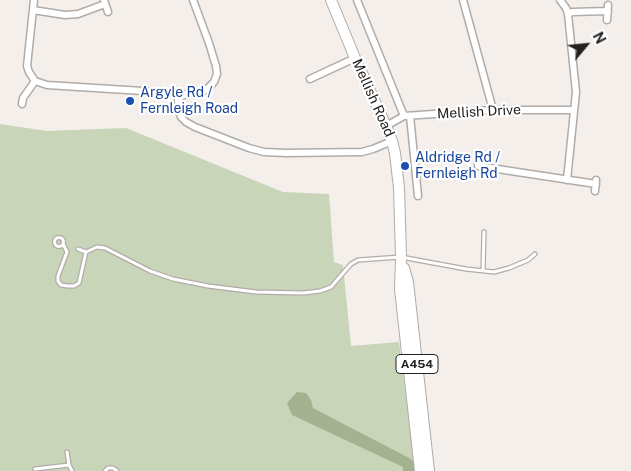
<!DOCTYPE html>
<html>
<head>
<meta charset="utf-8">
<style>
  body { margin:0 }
  #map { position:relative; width:631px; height:471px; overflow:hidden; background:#f4efeb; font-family:"Public Sans",sans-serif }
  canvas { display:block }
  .north { position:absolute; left:561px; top:20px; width:50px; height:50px; -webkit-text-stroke:4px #fff; paint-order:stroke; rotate:62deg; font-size:14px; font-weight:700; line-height:20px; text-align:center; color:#242220 }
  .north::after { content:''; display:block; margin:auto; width:18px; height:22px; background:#242220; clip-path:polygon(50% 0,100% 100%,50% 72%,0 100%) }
</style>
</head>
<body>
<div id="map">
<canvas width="631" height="471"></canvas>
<div class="north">N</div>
</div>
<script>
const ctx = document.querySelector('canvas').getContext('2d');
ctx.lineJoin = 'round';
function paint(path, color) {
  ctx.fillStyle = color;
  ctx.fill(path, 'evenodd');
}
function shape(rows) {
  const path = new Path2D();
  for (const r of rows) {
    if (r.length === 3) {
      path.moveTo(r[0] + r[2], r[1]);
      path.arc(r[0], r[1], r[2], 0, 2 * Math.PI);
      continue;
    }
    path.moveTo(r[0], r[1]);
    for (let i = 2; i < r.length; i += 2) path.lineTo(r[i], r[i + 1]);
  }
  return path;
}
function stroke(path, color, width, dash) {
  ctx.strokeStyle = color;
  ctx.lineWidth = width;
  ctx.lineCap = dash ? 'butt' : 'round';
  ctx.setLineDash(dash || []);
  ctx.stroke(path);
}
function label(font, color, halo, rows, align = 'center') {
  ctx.font = font + ' "Public Sans",sans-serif';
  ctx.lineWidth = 4.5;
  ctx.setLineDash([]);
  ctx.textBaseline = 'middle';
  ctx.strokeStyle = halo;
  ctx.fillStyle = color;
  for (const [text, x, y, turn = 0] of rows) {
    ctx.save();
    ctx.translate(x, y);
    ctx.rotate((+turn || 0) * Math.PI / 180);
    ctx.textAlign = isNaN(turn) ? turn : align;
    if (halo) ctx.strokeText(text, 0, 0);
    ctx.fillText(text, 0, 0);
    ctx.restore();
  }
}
paint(shape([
  [0,124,47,131,126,128,283,192,329,194,334,262,343,265,351,346,399,342,416,471,0,471]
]), '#c8d5b8');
paint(shape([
  [297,392,306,393,311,400,313,408,411,459,416,465,416,471,403,471,403,467,292,415,287,403]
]), '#a3b390');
const lane = shape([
  [59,242,4.5],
  [63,244,67,252,58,276,58,281,61,285,68,286,74,286,79,283,86,252,97,247,105,248,150,271,173,279,208,286,256,292,303,293,320,291,331,287,351,264,358,260,401,257,466,269,494,272,509,268,528,260,535,254],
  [78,249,86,252],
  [483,270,484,232],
  [67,452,69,465],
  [35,469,69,465,72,471],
  [105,471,108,468,113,468,117,471]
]);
const street = shape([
  [34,0,27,66,29,72,35,81,47,85,175,93,180,97],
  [104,0,108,12],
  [357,0,404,116],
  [463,0,493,110],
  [560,0,566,8,568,14,576,92,567,180],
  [33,10,65,15,78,14,105,4],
  [568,14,572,12,608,11],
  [607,20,608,5],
  [310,79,355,58],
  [180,97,178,100,178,109,181,117,186,122,195,127,249,148,264,152,286,153,362,152,373,149,392,141],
  [180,97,186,94,201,92,206,90,214,82,217,74,216,66,209,43,193,0],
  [22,104,23,98,35,81],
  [410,116,418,196],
  [386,126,404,116,493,110,574,110],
  [478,159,478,166,596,184],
  [595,191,596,180]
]);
const primary = shape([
  [331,0,355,58,386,126,392,141,395,153,399,188,401,257,400,289,420,471],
  [404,268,408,282,429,471]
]);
stroke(lane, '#b1aca8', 5.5);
stroke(street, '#b1aca8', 9);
stroke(primary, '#b1aca8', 12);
stroke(lane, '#fff', 3);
stroke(street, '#fff', 6);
stroke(primary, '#fff', 10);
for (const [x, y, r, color] of [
  [130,101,5,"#1a4fb4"],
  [405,166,5,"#1a4fb4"]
]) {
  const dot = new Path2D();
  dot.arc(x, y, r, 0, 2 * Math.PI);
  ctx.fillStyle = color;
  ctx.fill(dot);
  stroke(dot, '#fff', 2);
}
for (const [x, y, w] of [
  [417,364,42]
]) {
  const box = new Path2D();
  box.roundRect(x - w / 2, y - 9.5, w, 19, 4);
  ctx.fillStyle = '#fff';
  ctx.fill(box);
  stroke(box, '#242220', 1);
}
label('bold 12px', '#242220', null, [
  ["A454",417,364]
]);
label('14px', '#164399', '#fff', [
  ["Argyle Rd /",140,93],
  ["Fernleigh Road",140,109],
  ["Aldridge Rd /",415,158],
  ["Fernleigh Rd",415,174]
], 'left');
label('14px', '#242220', '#fff', [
  ["Mellish Road",373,98,66],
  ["Mellish Drive",479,112,-3]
]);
</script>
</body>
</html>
